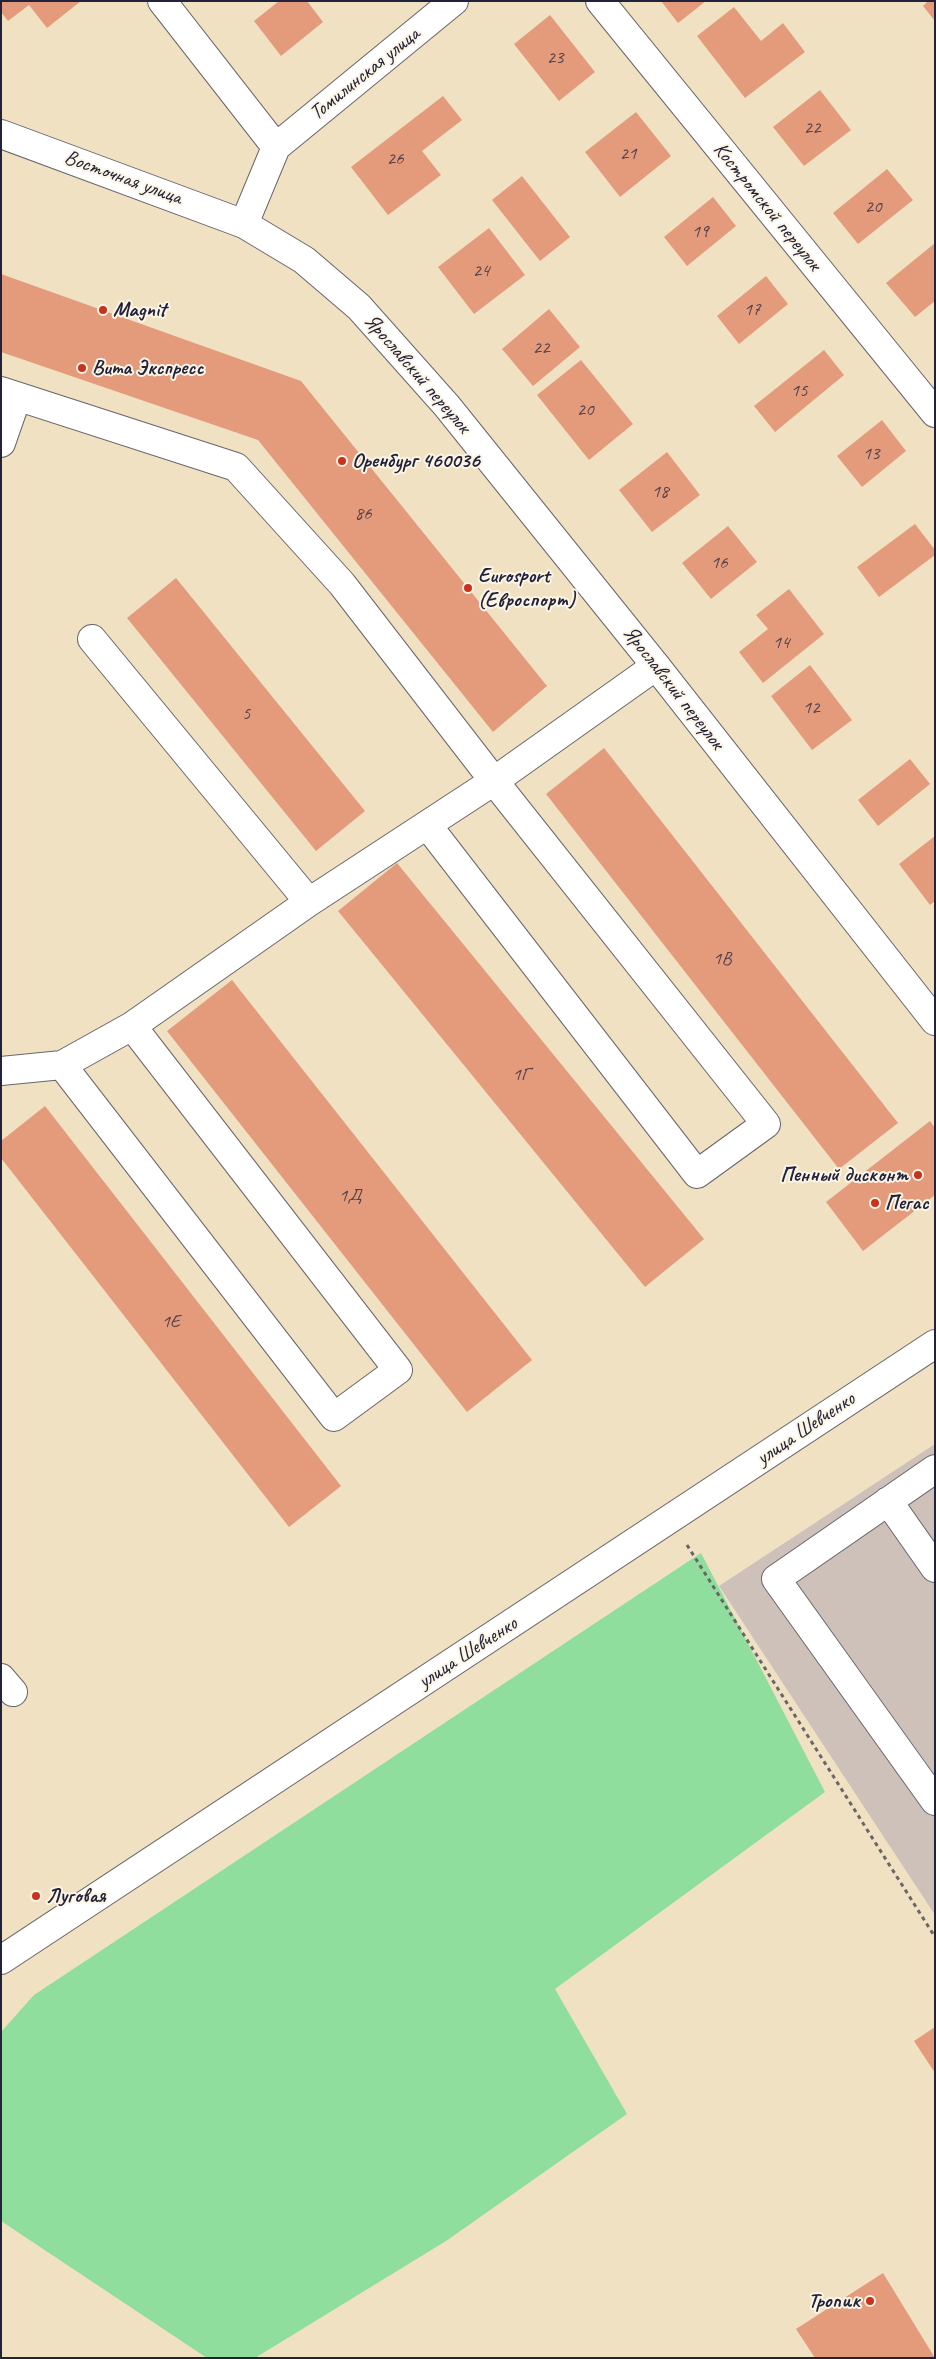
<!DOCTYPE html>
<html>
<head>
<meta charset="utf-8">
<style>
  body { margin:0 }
  #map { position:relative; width:936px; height:2359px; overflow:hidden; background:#f0e1c2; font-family:Caveat,sans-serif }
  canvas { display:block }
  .frame { position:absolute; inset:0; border:2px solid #22223b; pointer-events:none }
</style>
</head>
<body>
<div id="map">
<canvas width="936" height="2359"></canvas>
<div class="frame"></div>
</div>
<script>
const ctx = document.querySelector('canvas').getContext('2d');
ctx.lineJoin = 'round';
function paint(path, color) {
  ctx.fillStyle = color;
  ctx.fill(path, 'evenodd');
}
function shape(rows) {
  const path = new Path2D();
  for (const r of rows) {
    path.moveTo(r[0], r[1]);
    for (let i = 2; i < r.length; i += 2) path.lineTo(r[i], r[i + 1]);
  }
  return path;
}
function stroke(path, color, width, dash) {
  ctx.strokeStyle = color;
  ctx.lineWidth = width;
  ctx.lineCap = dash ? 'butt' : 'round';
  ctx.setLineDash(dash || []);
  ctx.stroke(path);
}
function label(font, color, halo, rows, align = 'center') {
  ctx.font = font + ' Caveat,sans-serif';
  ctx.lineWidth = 4;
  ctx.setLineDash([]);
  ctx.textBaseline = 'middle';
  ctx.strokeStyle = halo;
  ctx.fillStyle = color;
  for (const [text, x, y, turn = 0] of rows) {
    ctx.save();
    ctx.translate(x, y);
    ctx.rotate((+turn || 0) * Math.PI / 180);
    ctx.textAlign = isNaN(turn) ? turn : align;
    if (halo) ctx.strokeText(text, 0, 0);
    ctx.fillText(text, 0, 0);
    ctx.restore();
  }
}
paint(shape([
  [935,1444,935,1915,719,1586]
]), '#cec1ba');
paint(shape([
  [701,1553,825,1792,555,1989,627,2114,446,2241,255,2358,207,2358,1,2221,1,2032,34,1995]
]), '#8fde9d');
paint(shape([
  [1,1,81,1,47,28,29,5,8,21,1,12],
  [279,1,307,1,323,22,281,56,254,21],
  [661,1,706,1,678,23],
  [928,1,935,1,935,21,923,6],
  [734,7,761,41,783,23,805,52,745,98,697,36],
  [550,15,595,72,559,101,514,44],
  [820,90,851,130,804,166,773,127],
  [443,96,462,120,422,151,441,175,388,215,351,167],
  [636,112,671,156,620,197,585,152],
  [887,169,913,200,858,244,833,213],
  [522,176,570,237,540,261,492,200],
  [713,197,736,226,687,266,664,237],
  [489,228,525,275,474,314,438,267],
  [935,243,935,301,915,317,886,283],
  [1,274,301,381,547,686,493,732,258,440,1,352],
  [766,276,788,304,739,344,717,316],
  [549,309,580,347,533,386,502,349],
  [824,350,844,375,775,432,754,406],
  [581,360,633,424,589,460,537,395],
  [882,420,906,451,862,487,837,456],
  [667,452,700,495,652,532,619,490],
  [915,524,935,550,935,555,879,597,857,567],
  [728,526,757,562,711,599,682,563],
  [176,578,365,811,316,851,127,618],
  [789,589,824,634,763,683,739,652,768,629,756,615],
  [810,665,852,720,812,750,771,696],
  [604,748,898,1123,839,1169,546,794],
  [910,759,930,784,878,826,858,800],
  [935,836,935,901,930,905,899,864],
  [397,863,704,1239,645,1287,338,911],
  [232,980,532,1360,467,1412,167,1031],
  [45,1106,341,1486,289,1527,1,1158,1,1141],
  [930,1121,935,1128,935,1195,863,1251,826,1202],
  [935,2027,935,2073,914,2041],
  [883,2273,935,2358,815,2358,796,2329]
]), '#e49b7c');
const minor = shape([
  [162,1,276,147,244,224],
  [600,1,935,413],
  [276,147,454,1],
  [1,391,236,467,342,584,494,781,766,1124,697,1174,428,826],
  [1,443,17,397],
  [92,639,309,902],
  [62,1065,334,1417,398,1370,132,1026],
  [1,1071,62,1065,132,1026,309,902,494,781,656,666],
  [935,1469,776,1579,935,1801],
  [888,1501,935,1568],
  [1,1678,13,1692]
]);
const major = shape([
  [1,134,244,224,304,260,359,307,447,406,656,666,935,1021],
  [1,1960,935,1344]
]);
stroke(minor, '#6a656a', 30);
stroke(major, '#6a656a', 30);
stroke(shape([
  [687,1545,935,1937]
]), '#6a656a', 3, [4, 4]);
stroke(minor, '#fff', 28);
stroke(major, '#fff', 28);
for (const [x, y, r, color] of [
  [103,310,5,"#c8321e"],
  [82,368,5,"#c8321e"],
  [342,461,5,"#c8321e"],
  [468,588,5,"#c8321e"],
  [918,1175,5,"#c8321e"],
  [875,1203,5,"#c8321e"],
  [36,1896,5,"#c8321e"],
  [870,2301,5,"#c8321e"]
]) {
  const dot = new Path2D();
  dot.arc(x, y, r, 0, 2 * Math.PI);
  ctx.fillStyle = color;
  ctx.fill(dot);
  stroke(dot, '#fcf5e5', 2);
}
label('19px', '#52404b', null, [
  ["23",555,58],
  ["22",812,128],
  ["21",628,154],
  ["26",395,159],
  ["20",873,207],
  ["19",700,232],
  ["24",481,271],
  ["17",752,310],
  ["22",541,348],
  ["15",799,391],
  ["20",585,410],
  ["13",871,454],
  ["18",660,492],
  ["86",363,514],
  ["16",719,563],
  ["14",781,643],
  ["12",811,708],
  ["5",246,714],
  ["1В",722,959],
  ["1Г",521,1075],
  ["1Д",350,1196],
  ["1Е",171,1322]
]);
label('21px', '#22223b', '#fcf5e5', [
  ["Томилинская улица",365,74,-39],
  ["Восточная улица",123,178,20],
  ["Костромской переулок",767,207,51],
  ["Ярославский переулок",417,374,49],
  ["Ярославский переулок",673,688,52],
  ["улица Шевченко",806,1429,-34],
  ["улица Шевченко",468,1653,-33]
]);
label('bold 21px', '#22223b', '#fcf5e5', [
  ["Magnit",113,310],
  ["Вита Экспресс",92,368],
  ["Оренбург 460036",352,461],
  ["Eurosport",478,576],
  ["(Евроспорт)",478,600],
  ["Пенный дисконт",908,1175,"right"],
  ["Пегас",885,1203],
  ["Луговая",46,1896],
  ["Тропик",860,2301,"right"]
], 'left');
</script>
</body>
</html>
